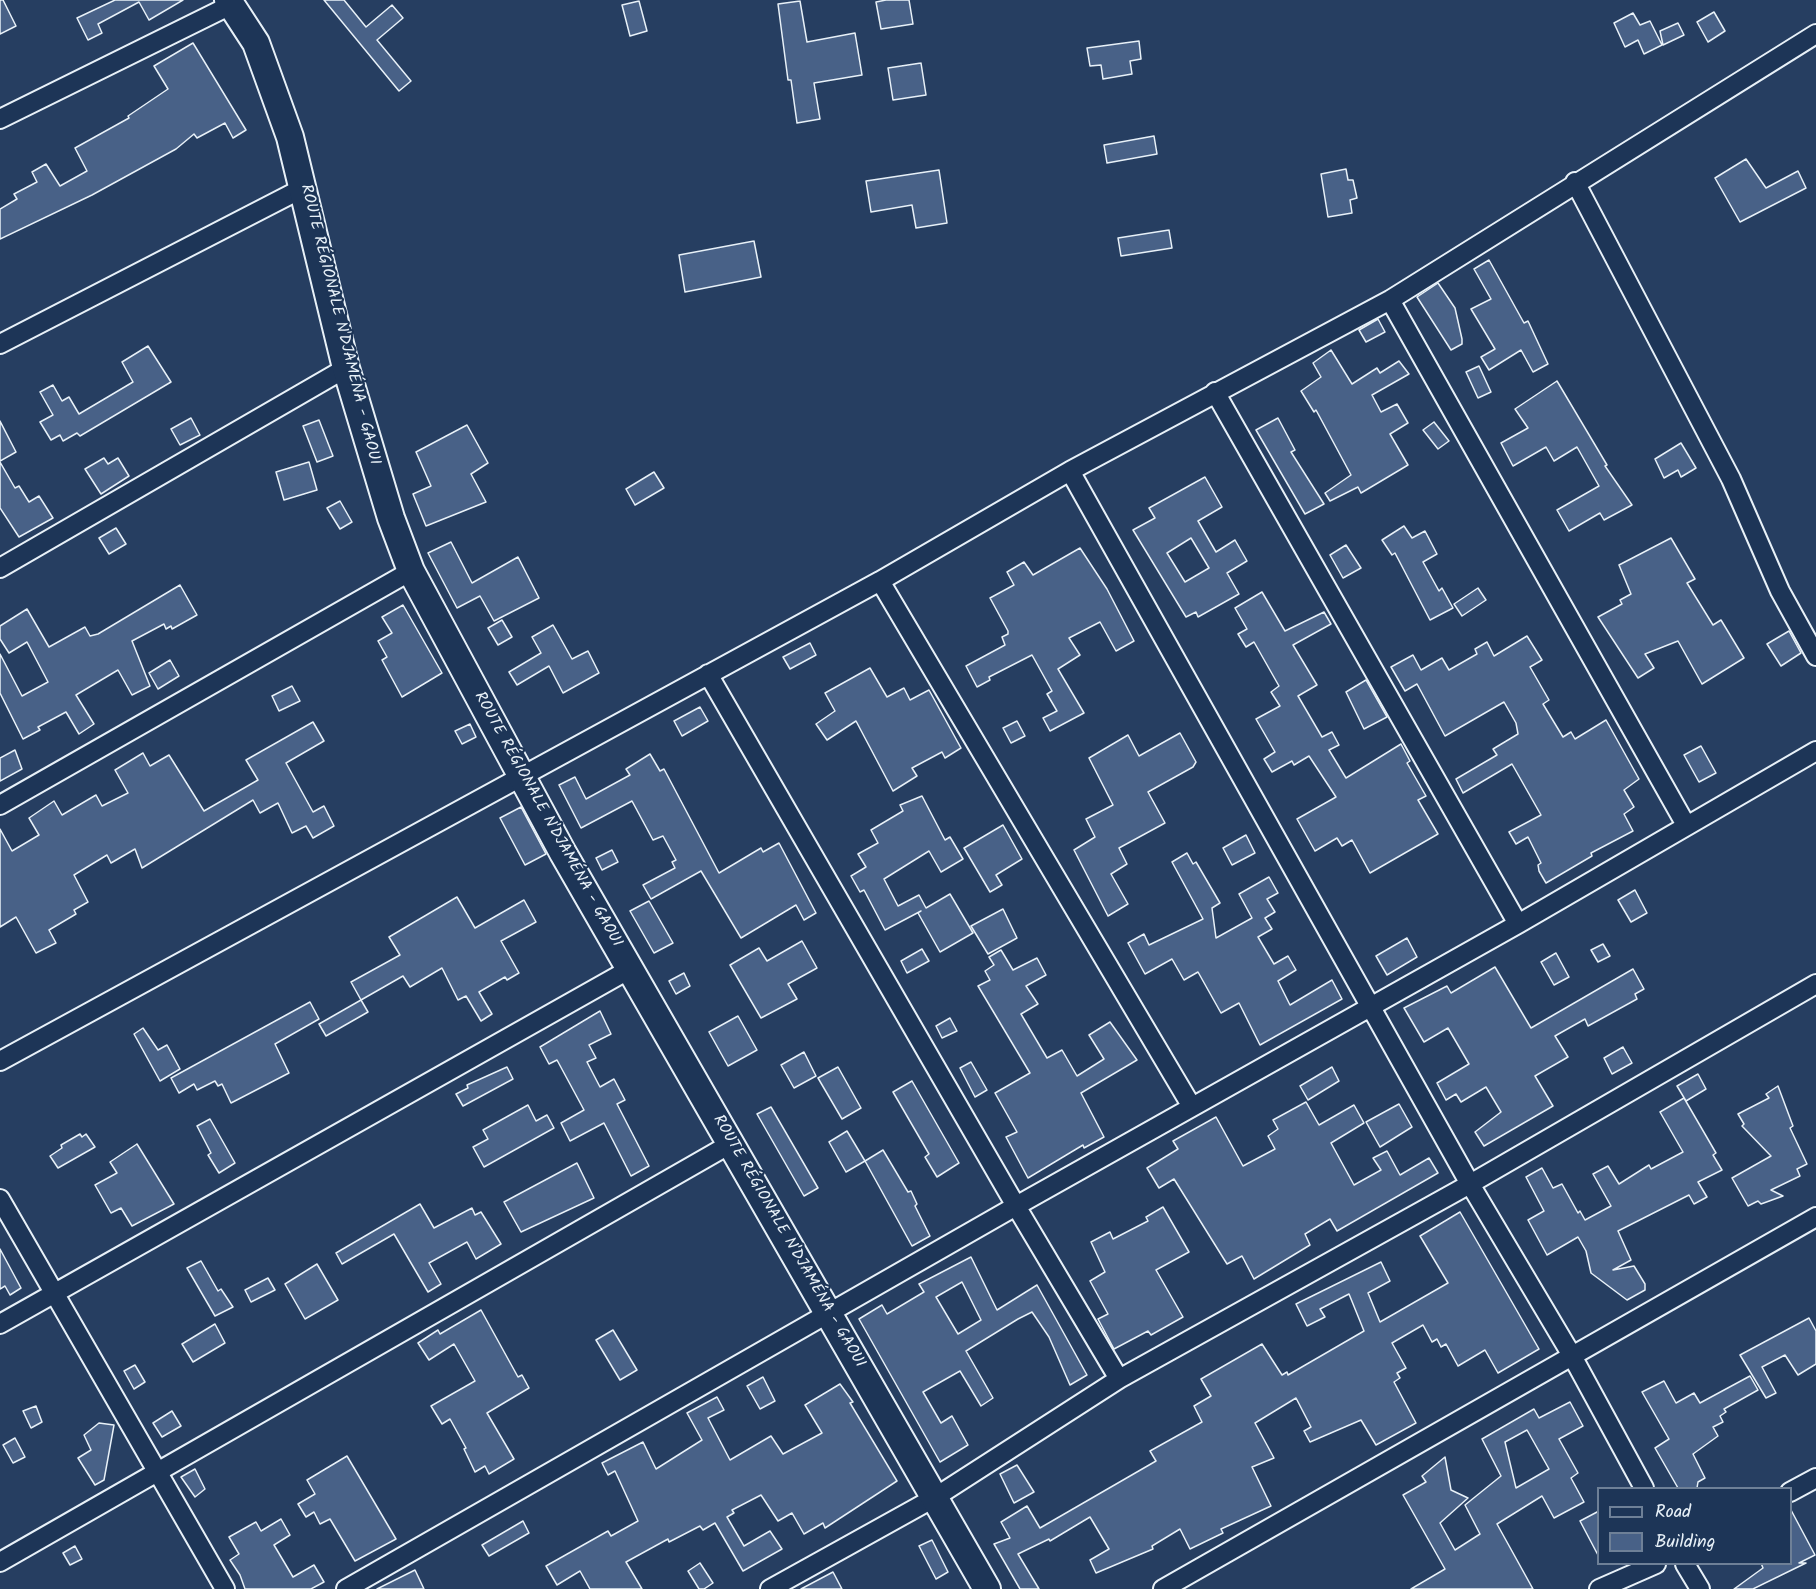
<!DOCTYPE html>
<html>
<head>
<meta charset="utf-8">
<style>
  body { margin:0 }
  #map { position:relative; width:1816px; height:1589px; overflow:hidden; background:#263e61; font-family:Kalam,sans-serif }
  canvas { display:block }
  .legend { position:absolute; left:1597px; top:1487px; width:195px; height:78px; box-sizing:border-box; background:#1d3557; border:2px solid #6e8097; margin:0; padding:8px 10px; list-style:none; font-size:18px; color:#e8f1f8 }
  .legend li { display:flex; align-items:center; gap:12px; height:30px }
  .legend b { width:30px; border:2px solid #6e8097 }
</style>
</head>
<body>
<div id="map">
<canvas width="1816" height="1589"></canvas>
<ul class="legend">
<li><b style="height:8px;background:#1d3557"></b>Road</li>
<li><b style="height:16px;background:#486187"></b>Building</li>
</ul>
</div>
<script>
const ctx = document.querySelector('canvas').getContext('2d');
ctx.lineJoin = 'round';
function paint(path, color) {
  ctx.fillStyle = color;
  ctx.fill(path, 'evenodd');
}
function shape(rows) {
  const path = new Path2D();
  for (const r of rows) {
    path.moveTo(r[0], r[1]);
    for (let i = 2; i < r.length; i += 2) path.lineTo(r[i], r[i + 1]);
  }
  return path;
}
function stroke(path, color, width, dash) {
  ctx.strokeStyle = color;
  ctx.lineWidth = width;
  ctx.lineCap = dash ? 'butt' : 'round';
  ctx.setLineDash(dash || []);
  ctx.stroke(path);
}
function label(font, color, halo, rows, align = 'center') {
  ctx.font = font + ' Kalam,sans-serif';
  ctx.lineWidth = 4.5;
  ctx.setLineDash([]);
  ctx.textBaseline = 'middle';
  ctx.strokeStyle = halo;
  ctx.fillStyle = color;
  for (const [text, x, y, turn = 0] of rows) {
    ctx.save();
    ctx.translate(x, y);
    ctx.rotate((+turn || 0) * Math.PI / 180);
    ctx.textAlign = isNaN(turn) ? turn : align;
    if (halo) ctx.strokeText(text, 0, 0);
    ctx.fillText(text, 0, 0);
    ctx.restore();
  }
}
const building = shape([
  [0,0,3,0,16,26,0,34,0,0],
  [115,0,183,0,149,20,139,2,98,24,102,33,88,40,77,18,115,0],
  [324,0,344,0,366,27,392,5,403,18,377,40,411,81,399,91,324,0],
  [886,0,909,0,913,24,881,29,876,2,886,0],
  [639,1,647,31,630,36,622,5,639,1],
  [800,1,807,42,855,33,862,75,814,83,820,119,797,123,791,80,788,80,778,4,800,1],
  [1714,12,1725,31,1708,42,1697,22,1714,12],
  [1633,13,1640,25,1650,21,1662,45,1644,54,1638,40,1625,47,1614,23,1633,13],
  [1678,23,1684,35,1663,45,1660,31,1678,23],
  [1139,41,1141,59,1130,61,1132,74,1103,79,1101,65,1090,66,1087,48,1139,41],
  [193,43,246,130,233,138,225,123,197,138,194,134,176,149,92,195,0,239,0,209,17,199,14,194,37,182,32,172,46,164,60,186,87,171,75,148,129,118,128,116,168,89,154,66,193,43],
  [921,63,926,95,893,100,888,68,921,63],
  [1154,136,1157,154,1107,163,1104,145,1154,136],
  [1746,159,1766,188,1798,171,1806,188,1740,222,1715,178,1746,159],
  [1346,169,1348,180,1353,180,1357,198,1350,200,1352,213,1328,217,1321,174,1346,169],
  [939,170,947,223,916,228,912,205,871,212,866,181,939,170],
  [1169,230,1172,248,1121,256,1118,238,1169,230],
  [754,241,761,277,685,292,679,255,754,241],
  [1489,260,1524,323,1528,321,1548,364,1533,372,1521,350,1489,370,1481,357,1495,349,1471,309,1491,299,1474,269,1489,260],
  [1438,283,1455,308,1462,339,1462,344,1451,350,1417,297,1438,283],
  [1378,319,1385,332,1366,342,1359,330,1378,319],
  [148,346,171,382,80,436,77,433,63,441,60,435,51,440,40,422,53,415,40,392,53,385,62,401,69,397,79,414,133,382,122,362,148,346],
  [1331,350,1352,384,1377,368,1380,373,1399,361,1409,374,1372,395,1381,412,1397,404,1408,423,1390,434,1408,465,1361,493,1358,487,1330,501,1325,493,1351,475,1316,410,1314,412,1301,391,1321,377,1313,363,1331,350],
  [1479,366,1491,392,1478,398,1466,372,1479,366],
  [1557,381,1607,465,1605,466,1632,505,1604,520,1600,513,1569,531,1557,510,1599,486,1577,447,1554,461,1546,447,1513,466,1501,443,1528,428,1515,409,1557,381],
  [191,418,200,435,180,445,171,429,191,418],
  [1278,418,1295,450,1291,452,1324,504,1305,514,1256,430,1278,418],
  [319,420,333,456,317,462,303,426,319,420],
  [0,421,16,452,0,461,0,421],
  [1434,422,1449,441,1438,449,1423,430,1434,422],
  [467,425,488,463,471,474,486,502,426,526,413,494,431,486,416,452,467,425],
  [1681,443,1696,468,1681,477,1678,470,1664,478,1655,459,1681,443],
  [104,458,108,464,118,458,129,476,101,494,85,469,104,458],
  [0,462,15,488,19,486,29,502,39,496,53,518,19,537,0,508,0,462],
  [309,462,317,490,284,500,276,472,309,462],
  [654,472,664,488,635,505,626,489,654,472],
  [1205,477,1222,507,1198,521,1216,552,1235,540,1247,561,1227,573,1239,594,1198,617,1196,612,1186,617,1133,530,1155,518,1149,508,1205,477],
  [1191,538,1209,568,1185,582,1167,553,1191,538],
  [340,501,352,522,340,529,327,508,340,501],
  [1404,526,1412,538,1425,531,1437,554,1423,562,1439,591,1442,588,1453,608,1430,620,1395,553,1392,555,1382,540,1404,526],
  [116,528,126,544,109,554,99,538,116,528],
  [1671,538,1695,579,1687,583,1713,625,1721,620,1744,658,1702,684,1678,641,1645,654,1654,668,1638,678,1598,617,1622,604,1620,600,1631,594,1619,565,1671,538],
  [451,542,472,583,518,557,539,598,494,621,480,596,457,608,428,553,451,542],
  [1346,545,1361,568,1343,578,1330,555,1346,545],
  [1080,548,1107,589,1134,641,1116,651,1100,622,1069,638,1080,655,1058,669,1084,713,1050,731,1043,718,1057,711,1047,694,1052,691,1032,655,989,677,990,680,977,687,966,666,1005,645,1002,637,1008,634,1008,631,990,598,1014,585,1007,572,1024,562,1033,575,1080,548],
  [180,585,197,615,172,629,171,626,166,629,164,624,132,641,150,686,132,695,118,670,76,695,94,724,79,734,66,712,38,727,40,730,23,739,0,693,0,654,22,696,48,682,27,642,9,653,0,639,0,626,27,609,49,647,85,627,90,636,98,634,180,585],
  [1478,588,1486,600,1462,616,1454,604,1478,588],
  [1262,592,1285,631,1324,612,1331,624,1293,645,1317,685,1298,696,1322,737,1332,732,1339,745,1329,750,1346,778,1401,744,1410,761,1407,763,1426,796,1418,800,1438,834,1370,873,1352,840,1342,846,1337,838,1315,851,1297,819,1336,797,1309,756,1294,765,1292,761,1272,772,1264,759,1275,752,1256,719,1280,706,1271,692,1279,686,1254,642,1246,647,1238,634,1247,629,1235,608,1262,592],
  [403,605,442,673,402,697,382,660,387,657,378,641,392,633,382,617,403,605],
  [502,620,512,637,498,645,488,628,502,620],
  [553,625,572,659,588,651,599,673,563,693,549,666,517,685,509,672,541,653,532,637,553,625],
  [1789,631,1801,653,1781,666,1767,644,1789,631],
  [1527,636,1542,660,1530,667,1549,700,1543,704,1563,737,1571,732,1575,739,1606,720,1639,779,1624,790,1634,807,1624,814,1633,831,1591,853,1592,856,1546,883,1539,871,1538,865,1541,863,1528,837,1516,844,1509,832,1541,815,1512,764,1463,793,1456,779,1497,755,1493,749,1518,734,1516,723,1504,702,1445,736,1417,684,1405,691,1391,667,1413,655,1421,670,1442,658,1449,670,1477,654,1475,649,1487,642,1494,656,1527,636],
  [810,643,816,655,790,669,783,657,810,643],
  [170,660,179,676,158,689,149,673,170,660],
  [870,668,887,697,904,688,910,700,929,690,961,748,945,758,942,752,912,768,917,776,893,791,856,721,827,740,816,724,835,711,825,693,870,668],
  [1366,680,1387,717,1364,729,1346,692,1366,680],
  [292,686,300,701,279,711,272,696,292,686],
  [700,707,708,721,682,736,674,721,700,707],
  [1017,721,1025,736,1011,743,1003,728,1017,721],
  [313,722,324,741,286,763,313,812,324,806,334,826,313,838,306,826,292,833,278,803,260,813,253,800,142,868,135,849,111,863,107,855,74,875,88,902,74,910,76,914,49,930,56,943,36,953,16,917,0,927,0,829,12,851,39,835,29,818,54,801,62,815,96,795,102,806,128,793,115,770,143,753,150,766,169,755,204,811,258,780,246,760,313,722],
  [470,724,476,737,462,744,455,731,470,724],
  [1180,733,1196,762,1193,767,1148,792,1165,823,1119,848,1127,864,1111,874,1128,904,1108,916,1074,850,1095,837,1086,819,1113,805,1089,758,1128,735,1139,756,1180,733],
  [1701,746,1716,773,1699,782,1684,755,1701,746],
  [15,750,22,769,0,781,0,758,15,750],
  [650,754,660,771,664,769,719,873,761,848,763,852,779,843,816,913,804,920,796,905,741,938,701,871,651,899,643,885,675,868,672,862,676,860,663,836,653,840,632,801,581,828,559,785,575,777,586,799,630,775,626,769,650,754],
  [922,796,945,840,950,837,963,859,941,872,929,851,884,879,898,906,919,895,926,908,950,894,973,933,940,952,918,913,921,911,885,930,864,890,860,892,851,876,866,867,858,854,878,843,871,830,903,811,900,805,922,796],
  [521,807,546,854,525,865,500,818,521,807],
  [1003,825,1022,859,996,875,1002,885,990,892,964,848,1003,825],
  [1246,835,1255,853,1232,865,1223,848,1246,835],
  [612,850,618,862,602,870,596,858,612,850],
  [1187,853,1193,864,1196,862,1220,903,1212,908,1216,938,1252,918,1239,894,1269,877,1278,893,1267,899,1275,912,1265,918,1272,929,1258,937,1274,964,1288,956,1296,970,1278,981,1290,1005,1332,980,1342,999,1260,1045,1239,1003,1221,1013,1198,972,1184,980,1172,959,1145,974,1128,943,1144,934,1149,945,1203,919,1172,862,1187,853],
  [1635,890,1647,913,1631,922,1618,900,1635,890],
  [457,897,475,928,524,900,536,922,501,941,519,973,507,980,505,977,479,992,492,1014,481,1021,466,996,458,1000,442,968,410,987,403,976,361,1000,351,982,400,955,389,937,457,897],
  [649,901,673,943,654,953,630,911,649,901],
  [1003,909,1017,938,988,954,971,926,1003,909],
  [1407,938,1417,957,1387,975,1376,956,1407,938],
  [802,941,817,968,788,984,797,999,761,1018,730,965,759,948,767,961,802,941],
  [1603,944,1610,956,1598,962,1591,950,1603,944],
  [922,949,929,961,907,973,901,961,922,949],
  [1001,950,1013,970,1037,958,1046,975,1026,986,1038,1004,1021,1014,1047,1058,1062,1050,1077,1076,1104,1059,1089,1035,1110,1022,1137,1060,1081,1093,1104,1137,1084,1148,1083,1145,1028,1178,1006,1137,1017,1132,995,1093,1030,1073,978,986,990,980,985,971,994,965,989,957,1001,950],
  [1556,953,1569,977,1554,985,1541,962,1556,953],
  [1495,967,1531,1028,1633,969,1644,989,1635,994,1637,999,1588,1026,1585,1019,1555,1036,1568,1057,1535,1076,1553,1106,1484,1146,1475,1132,1501,1112,1486,1087,1461,1102,1456,1094,1446,1100,1437,1083,1469,1064,1448,1028,1424,1042,1404,1008,1447,986,1451,993,1495,967],
  [684,973,690,986,676,994,669,981,684,973],
  [361,1000,368,1012,326,1036,319,1024,361,1000],
  [310,1002,319,1019,275,1044,289,1073,231,1103,222,1084,218,1086,215,1081,197,1090,194,1084,179,1093,171,1078,310,1002],
  [600,1011,611,1034,589,1045,596,1058,587,1062,600,1087,614,1079,625,1100,617,1104,649,1166,631,1176,604,1123,570,1141,561,1123,584,1110,557,1060,549,1064,540,1047,600,1011],
  [738,1016,757,1050,728,1066,709,1032,738,1016],
  [950,1018,957,1031,942,1038,936,1026,950,1018],
  [143,1028,158,1050,167,1045,180,1069,160,1081,134,1034,143,1028],
  [1623,1047,1632,1063,1612,1074,1604,1058,1623,1047],
  [804,1052,816,1076,794,1088,781,1065,804,1052],
  [971,1062,987,1090,975,1097,960,1068,971,1062],
  [507,1067,513,1079,463,1106,456,1094,468,1088,467,1085,507,1067],
  [838,1067,861,1108,842,1119,818,1078,838,1067],
  [1332,1067,1339,1081,1308,1100,1300,1086,1332,1067],
  [1698,1074,1706,1089,1686,1101,1677,1086,1698,1074],
  [912,1081,959,1163,937,1177,925,1157,929,1154,893,1092,912,1081],
  [1778,1086,1793,1126,1790,1128,1807,1164,1797,1169,1800,1176,1771,1190,1783,1196,1761,1204,1758,1201,1748,1206,1732,1178,1771,1156,1742,1126,1744,1124,1738,1114,1769,1098,1766,1094,1778,1086],
  [1684,1098,1716,1153,1713,1155,1722,1170,1698,1182,1707,1197,1694,1204,1689,1195,1618,1231,1631,1260,1613,1270,1634,1266,1645,1284,1645,1290,1627,1300,1591,1273,1586,1251,1578,1237,1547,1255,1528,1220,1544,1211,1526,1177,1542,1168,1553,1188,1562,1184,1578,1213,1580,1211,1585,1220,1611,1206,1593,1174,1608,1166,1619,1184,1649,1165,1651,1169,1683,1152,1660,1112,1684,1098],
  [1306,1102,1319,1125,1354,1105,1364,1123,1331,1143,1354,1185,1381,1170,1373,1158,1387,1151,1400,1175,1429,1158,1438,1173,1337,1231,1330,1219,1305,1234,1310,1245,1254,1279,1242,1256,1227,1264,1174,1179,1159,1188,1147,1168,1178,1149,1173,1141,1216,1117,1243,1166,1275,1149,1268,1136,1278,1129,1273,1120,1306,1102],
  [1399,1104,1412,1127,1380,1147,1366,1122,1399,1104],
  [528,1105,536,1121,547,1115,554,1128,484,1167,473,1147,488,1139,483,1130,528,1105],
  [771,1107,818,1188,804,1196,757,1114,771,1107],
  [210,1119,235,1163,219,1173,208,1155,211,1153,197,1126,210,1119],
  [847,1131,865,1161,846,1172,829,1142,847,1131],
  [80,1134,82,1137,86,1134,95,1147,58,1168,50,1156,62,1148,61,1145,80,1134],
  [137,1144,174,1204,132,1226,121,1208,111,1213,95,1185,117,1173,110,1162,137,1144],
  [883,1150,908,1192,911,1191,917,1204,915,1206,930,1236,912,1246,865,1161,883,1150],
  [577,1163,594,1198,521,1232,504,1202,577,1163],
  [420,1204,434,1228,472,1208,475,1215,481,1212,501,1244,476,1259,467,1242,429,1263,441,1284,428,1292,394,1234,342,1264,336,1253,420,1204],
  [1163,1207,1189,1252,1156,1270,1183,1317,1151,1335,1148,1331,1114,1349,1098,1319,1108,1314,1090,1281,1105,1272,1091,1242,1110,1232,1113,1239,1148,1221,1146,1217,1163,1207],
  [1460,1212,1539,1349,1498,1373,1485,1350,1458,1366,1446,1344,1441,1347,1437,1339,1432,1342,1423,1325,1392,1343,1406,1368,1397,1373,1400,1378,1394,1382,1416,1423,1376,1445,1361,1420,1310,1442,1304,1431,1311,1427,1296,1398,1255,1423,1274,1458,1252,1467,1271,1506,1221,1529,1223,1533,1190,1549,1180,1529,1152,1546,1153,1549,1096,1573,1090,1560,1109,1549,1090,1517,1050,1541,1049,1539,1018,1554,1039,1589,1020,1589,994,1544,1010,1538,1001,1522,1027,1506,1040,1528,1156,1461,1150,1451,1202,1422,1194,1406,1211,1396,1201,1379,1262,1344,1282,1375,1287,1372,1288,1375,1364,1331,1349,1294,1320,1309,1325,1317,1307,1326,1296,1304,1381,1262,1390,1281,1368,1293,1380,1322,1448,1283,1420,1236,1460,1212],
  [0,1249,21,1288,10,1295,5,1286,0,1289,0,1249],
  [971,1257,997,1310,1037,1285,1087,1375,1070,1385,1049,1337,1032,1312,1018,1319,966,1351,993,1398,981,1406,960,1371,923,1392,941,1423,952,1416,968,1445,940,1462,859,1319,882,1305,887,1314,924,1292,919,1284,971,1257],
  [962,1282,981,1320,958,1334,936,1297,962,1282],
  [201,1261,218,1291,221,1289,233,1307,215,1316,187,1268,201,1261],
  [317,1264,338,1300,305,1319,285,1284,317,1264],
  [268,1278,275,1290,251,1302,245,1290,268,1278],
  [481,1310,518,1377,522,1375,529,1388,487,1413,514,1459,489,1474,485,1466,475,1472,464,1449,466,1448,450,1419,442,1424,431,1406,475,1381,454,1344,429,1360,418,1343,438,1330,440,1334,481,1310],
  [1809,1318,1816,1331,1816,1364,1798,1375,1785,1355,1762,1367,1776,1393,1766,1398,1740,1355,1809,1318],
  [215,1324,225,1343,193,1362,182,1344,215,1324],
  [613,1330,637,1370,620,1380,596,1340,613,1330],
  [135,1365,145,1382,134,1389,124,1371,135,1365],
  [1750,1376,1758,1390,1724,1409,1726,1412,1720,1416,1723,1422,1713,1427,1718,1436,1693,1454,1705,1478,1698,1482,1697,1488,1678,1488,1655,1448,1669,1439,1642,1392,1664,1381,1676,1403,1694,1393,1700,1403,1750,1376],
  [763,1377,775,1401,760,1409,747,1386,763,1377],
  [840,1384,853,1402,850,1403,897,1481,825,1528,823,1523,804,1534,792,1513,778,1521,761,1495,732,1510,734,1513,727,1517,744,1546,770,1531,782,1549,743,1571,715,1523,703,1530,700,1526,669,1542,668,1539,626,1562,642,1589,590,1589,580,1571,557,1585,546,1566,608,1531,611,1536,638,1521,615,1471,608,1475,602,1463,643,1442,656,1469,702,1440,687,1413,717,1397,724,1410,708,1418,730,1460,771,1436,783,1454,822,1433,805,1405,840,1384],
  [1570,1402,1583,1426,1559,1439,1578,1473,1571,1478,1584,1502,1554,1518,1542,1496,1497,1524,1533,1589,1411,1589,1445,1569,1403,1495,1426,1482,1422,1476,1445,1457,1451,1490,1468,1498,1440,1523,1455,1550,1480,1534,1465,1505,1501,1476,1482,1439,1534,1409,1539,1418,1570,1402],
  [1527,1430,1549,1469,1516,1488,1505,1442,1527,1430],
  [36,1406,42,1422,31,1428,23,1411,36,1406],
  [172,1411,181,1426,162,1437,153,1423,172,1411],
  [99,1423,114,1425,104,1480,95,1485,78,1458,91,1450,84,1435,99,1423],
  [15,1438,25,1457,13,1463,3,1445,15,1438],
  [347,1456,396,1539,355,1561,330,1519,320,1524,314,1512,306,1517,298,1504,315,1494,307,1480,347,1456],
  [1017,1465,1034,1492,1014,1503,1000,1474,1017,1465],
  [195,1469,205,1489,195,1497,181,1477,195,1469],
  [1791,1510,1815,1555,1799,1563,1806,1563,1753,1589,1734,1589,1763,1568,1761,1563,1791,1563,1791,1510],
  [1599,1511,1599,1557,1580,1521,1599,1511],
  [281,1519,290,1535,274,1545,293,1577,314,1565,324,1582,311,1589,245,1589,240,1575,230,1560,239,1554,229,1537,256,1522,261,1531,281,1519],
  [523,1521,529,1533,489,1556,482,1545,523,1521],
  [932,1540,948,1572,936,1579,919,1546,932,1540],
  [75,1546,82,1559,70,1565,63,1553,75,1546],
  [700,1563,713,1583,704,1589,699,1589,688,1571,700,1563],
  [415,1570,424,1589,377,1589,415,1570],
  [833,1572,842,1589,801,1589,833,1572]
]);
paint(building, '#486187');
stroke(building, '#e8f1f8', 1.5);
const street = shape([
  [0,119,231,5],
  [1575,182,1731,479,1780,591,1816,656],
  [1390,300,1686,825],
  [0,344,303,188],
  [1215,392,1518,924],
  [1070,471,1470,1184,1571,1354,1644,1488],
  [0,568,346,368],
  [880,581,1192,1107],
  [708,674,1016,1206,1119,1379],
  [0,805,411,571],
  [0,1061,880,581,1070,471,1390,300,1816,34],
  [0,1199,225,1589],
  [0,1324,630,969],
  [1790,1492,1816,1478],
  [0,1562,732,1143],
  [1685,1564,1700,1589],
  [346,1589,1016,1206,1518,924,1816,751],
  [770,1589,934,1498,1119,1379,1470,1184,1816,984],
  [1163,1589,1816,1217],
  [1599,1589,1656,1564]
]);
const secondary = shape([
  [228,0,256,43,290,137,346,368,391,518,411,571,563,853,987,1589]
]);
stroke(street, '#e8f1f8', 22);
stroke(secondary, '#e8f1f8', 30);
stroke(street, '#1d3557', 18);
stroke(secondary, '#1d3557', 26);
label('16px', '#e8f1f8', '#1d3557', [
  ["ROUTE RÉGIONALE N'DJAMÉNA - GAOUI",339,325,76],
  ["ROUTE RÉGIONALE N'DJAMÉNA - GAOUI",547,820,61],
  ["ROUTE RÉGIONALE N'DJAMÉNA - GAOUI",788,1242,60]
]);
</script>
</body>
</html>
